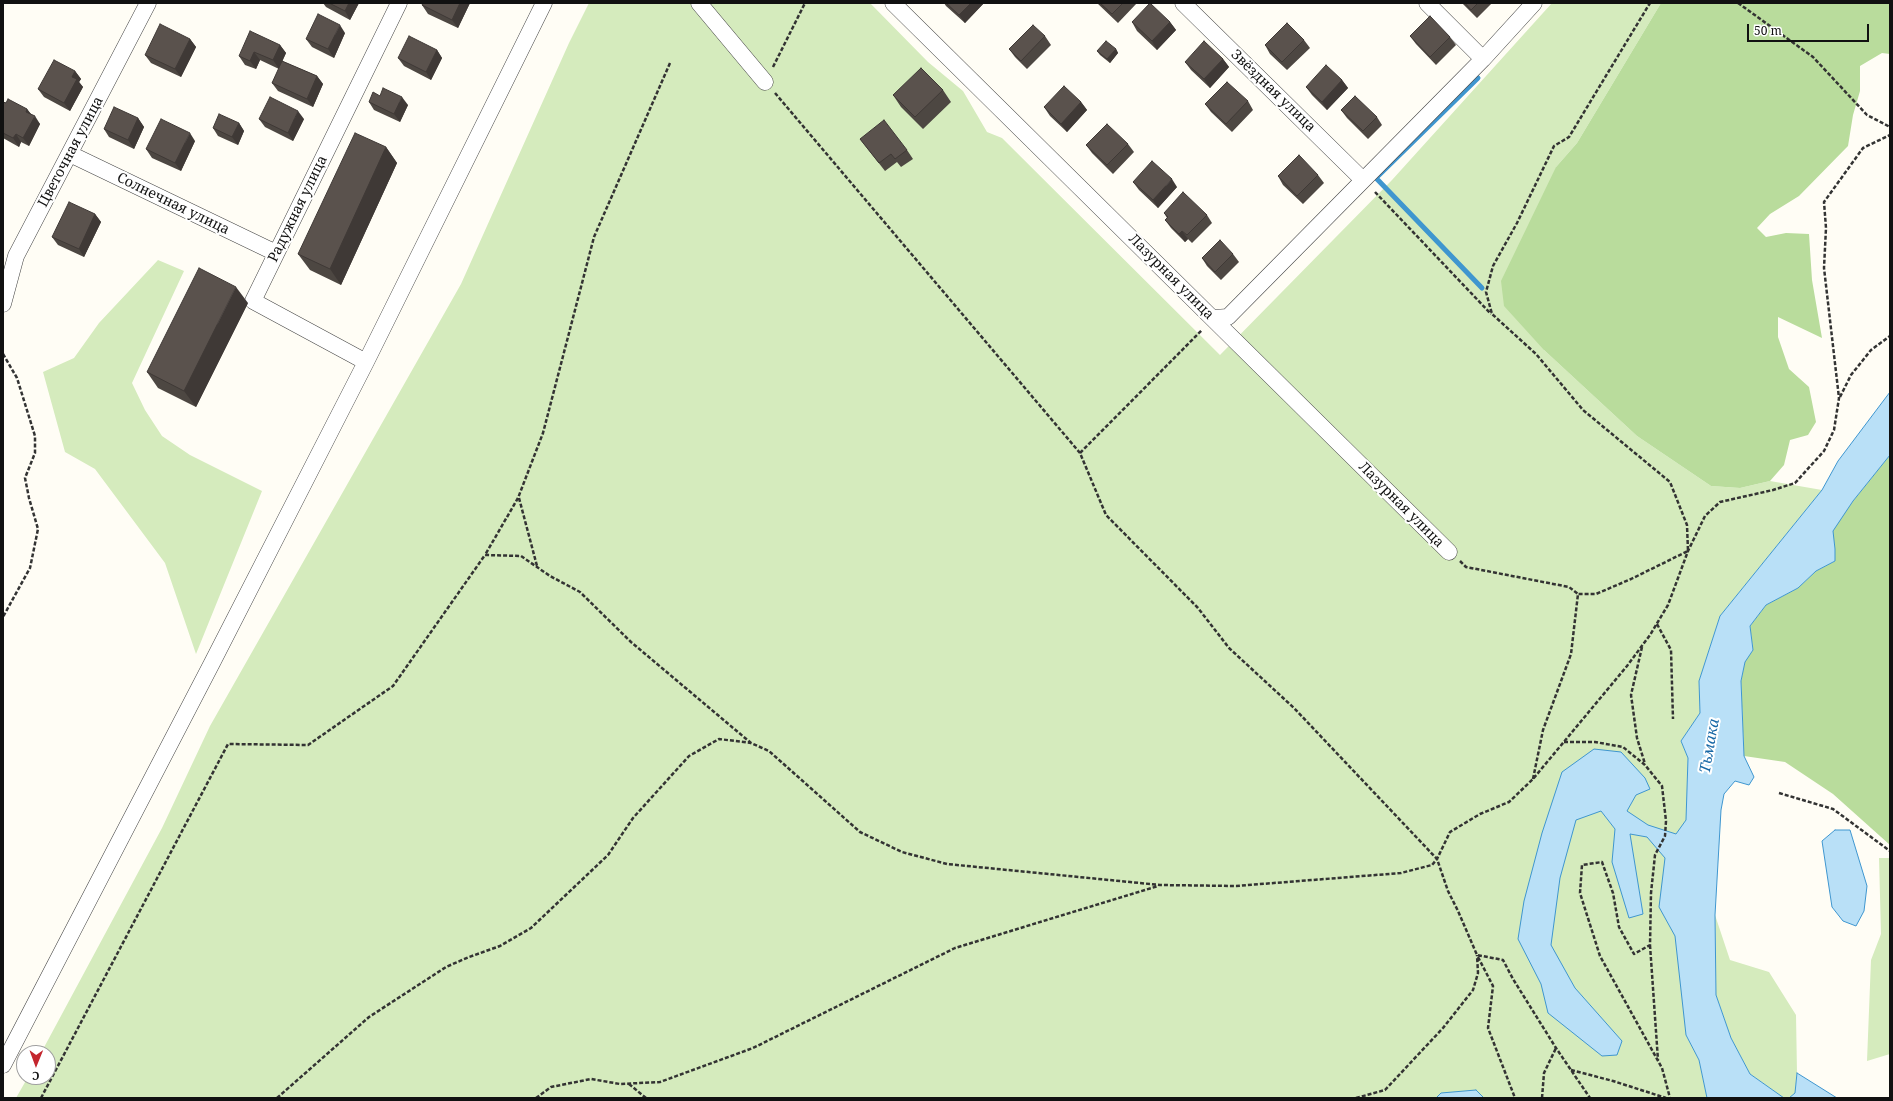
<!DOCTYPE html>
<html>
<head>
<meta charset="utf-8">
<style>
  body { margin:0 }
  #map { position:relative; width:1893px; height:1101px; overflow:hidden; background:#fffdf5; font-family:"Noto Serif",serif }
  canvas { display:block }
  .frame { position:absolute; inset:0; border:4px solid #111; pointer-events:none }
  .north { position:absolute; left:16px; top:1045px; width:40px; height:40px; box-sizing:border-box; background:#fff; border:1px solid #a0a0a0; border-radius:50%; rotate:181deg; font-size:11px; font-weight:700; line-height:16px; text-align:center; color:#111 }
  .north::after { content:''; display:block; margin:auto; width:14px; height:18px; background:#c4262e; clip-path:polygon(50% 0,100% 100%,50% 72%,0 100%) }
  .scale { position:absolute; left:1747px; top:24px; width:122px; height:18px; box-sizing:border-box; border:2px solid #111; border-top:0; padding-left:5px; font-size:12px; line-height:14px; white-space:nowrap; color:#111; -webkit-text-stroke:3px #fff; paint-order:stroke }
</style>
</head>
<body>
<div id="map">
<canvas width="1893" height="1101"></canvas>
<div class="frame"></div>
<div class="north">С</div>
<div class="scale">50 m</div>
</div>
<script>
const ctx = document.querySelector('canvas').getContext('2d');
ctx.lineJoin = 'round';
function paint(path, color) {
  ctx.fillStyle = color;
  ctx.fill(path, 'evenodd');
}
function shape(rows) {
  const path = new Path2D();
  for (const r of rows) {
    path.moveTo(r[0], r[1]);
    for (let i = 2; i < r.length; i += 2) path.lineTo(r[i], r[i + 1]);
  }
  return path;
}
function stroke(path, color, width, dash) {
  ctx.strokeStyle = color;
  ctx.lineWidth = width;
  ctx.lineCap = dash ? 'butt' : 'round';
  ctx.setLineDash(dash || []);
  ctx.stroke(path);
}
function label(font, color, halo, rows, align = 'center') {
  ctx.font = font + ' "Noto Serif",serif';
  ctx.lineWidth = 4;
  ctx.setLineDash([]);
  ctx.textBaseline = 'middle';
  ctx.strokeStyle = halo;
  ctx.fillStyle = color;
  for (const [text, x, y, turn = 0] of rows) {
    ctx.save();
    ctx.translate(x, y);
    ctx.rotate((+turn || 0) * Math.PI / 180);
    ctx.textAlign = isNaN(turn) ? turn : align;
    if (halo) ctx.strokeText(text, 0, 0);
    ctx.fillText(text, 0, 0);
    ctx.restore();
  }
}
paint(shape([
  [589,3,870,3,928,62,963,91,987,132,1002,138,1220,355,1392,180,1552,3,1661,3,1577,143,1556,167,1544,350,1637,436,1711,486,1740,488,1770,481,1822,490,1720,616,1699,681,1700,713,1681,741,1688,758,1685,864,1686,1035,1699,1060,1707,1098,16,1098,28,1077,48,1077,48,1053,41,1053,162,828,210,726,461,284,569,43],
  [158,260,184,271,132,383,145,410,162,436,190,455,262,491,196,654,165,563,95,469,65,452,43,372,74,358,99,323],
  [1879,858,1890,858,1890,1054,1867,1061,1871,960,1881,934],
  [1715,915,1730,960,1769,972,1796,1015,1797,1073,1795,1093,1789,1098,1784,1098,1750,1074,1731,1038,1716,995]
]), '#d5ebbd');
paint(shape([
  [1661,3,1890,3,1890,54,1882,53,1860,66,1860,91,1853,115,1848,146,1799,196,1770,214,1757,228,1766,237,1786,233,1809,234,1812,280,1822,338,1778,317,1778,337,1789,369,1809,387,1816,422,1808,435,1790,440,1784,465,1770,481,1740,488,1711,486,1637,436,1544,350,1504,306,1501,281,1556,167,1577,143],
  [1890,455,1890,845,1833,794,1785,762,1744,756,1741,681,1745,661,1753,650,1750,626,1766,605,1798,588,1816,571,1835,561,1835,549,1832,531,1853,501]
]), '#b9dc9c');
const water = shape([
  [1890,392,1890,455,1853,501,1833,531,1835,549,1835,561,1816,571,1798,588,1766,605,1750,626,1753,650,1745,662,1741,681,1744,756,1754,777,1749,785,1735,781,1724,794,1721,810,1715,915,1716,995,1731,1038,1750,1074,1784,1098,1707,1098,1699,1060,1686,1035,1675,936,1659,907,1665,858,1647,837,1630,834,1643,914,1629,918,1612,862,1615,829,1601,811,1576,820,1560,878,1551,945,1575,988,1622,1041,1617,1055,1602,1056,1548,1013,1541,984,1518,939,1524,901,1542,833,1562,772,1594,749,1621,752,1645,778,1650,789,1636,795,1627,811,1648,825,1676,834,1686,820,1688,758,1681,741,1700,713,1699,681,1720,616,1822,490,1838,461,1890,392],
  [1835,830,1850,830,1867,886,1864,911,1856,926,1843,921,1832,907,1822,841,1835,830],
  [1797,1073,1837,1098,1789,1098,1795,1093,1797,1073],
  [1476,1090,1484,1098,1436,1098,1441,1093,1476,1090]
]);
paint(water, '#b9e0f7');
stroke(water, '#3f96cf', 1);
stroke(shape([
  [1478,78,1376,178,1482,288]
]), '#3f96cf', 5);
const minor = shape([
  [699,3,765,82],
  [893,3,1449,552],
  [1183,3,1363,180],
  [1427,3,1483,59],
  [70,154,276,253],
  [3,304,16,256,148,3],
  [1214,318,1228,317,1483,59,1534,3],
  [366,362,253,301,399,3],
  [3,1065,212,663,366,362,544,3]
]);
stroke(minor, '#444', 17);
stroke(shape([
  [1738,3,1813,57,1867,115,1890,127],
  [670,63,594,237,543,433,518,498,485,555,521,556,550,576,580,592,631,642,751,743,769,751,860,832,902,852,947,864,1160,885,1236,886,1401,873,1432,865,1437,859,1450,832,1480,814,1509,802,1533,779,1627,666,1650,635,1668,605,1688,551,1705,516,1720,502,1773,490,1795,483,1824,451,1834,430,1839,398,1824,268,1826,228,1824,202,1863,148,1890,135],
  [773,67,805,3],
  [775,93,1080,453,1106,515,1198,608,1229,648,1294,708,1437,859,1448,891,1458,911,1477,955,1503,960,1513,979,1556,1048,1590,1098],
  [1375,192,1491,314],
  [3,354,17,378,35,436,35,453,25,478,29,498,38,529,30,568,3,617],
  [1840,397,1851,375,1871,350,1890,336],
  [1080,453,1202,330],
  [519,498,537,566],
  [1460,561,1466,567,1569,587,1578,594],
  [1657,624,1671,650,1673,719],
  [1642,647,1631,695,1637,738,1645,764],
  [1564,742,1595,742,1623,747,1645,765,1662,786,1666,821,1665,836,1655,855,1651,893,1650,945,1634,954,1619,927,1613,893,1602,862,1582,865,1580,893,1600,956,1662,1068,1670,1098],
  [1533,779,1543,730,1571,654,1578,594,1596,594,1631,579,1688,551,1687,525,1670,482,1583,410,1536,354,1492,314,1486,292,1493,266,1517,223,1554,146,1569,137,1650,3],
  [1779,793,1833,809,1890,851],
  [1650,945,1658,1060],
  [1478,957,1493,986,1488,1028,1515,1098],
  [1571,1070,1613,1081,1666,1098],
  [629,1084,646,1098],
  [41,1098,228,744,308,745,393,686,485,555],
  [277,1098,369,1017,446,967,469,957,500,946,531,928,608,855,633,818,689,756,719,739,751,743],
  [536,1098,551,1087,591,1079,620,1084,660,1082,753,1048,955,948,1158,886],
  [1356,1098,1385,1090,1443,1028,1473,990,1478,973,1477,955],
  [1542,1098,1544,1073,1556,1048]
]), '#333', 2.5, [4, 2]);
stroke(minor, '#fff', 16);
paint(shape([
  [323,3,359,3,350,20,326,7],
  [470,3,458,28,428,14,422,5],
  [944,3,984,3,965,23,946,6],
  [1097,3,1137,3,1118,23],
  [1462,3,1492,3,1477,18],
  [1132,22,1170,22,1176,30,1157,50,1137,31],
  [345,33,334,58,312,47,306,39],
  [1045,36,1051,45,1027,69,1015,57,1009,49],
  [1410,36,1450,37,1456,45,1436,65,1416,44],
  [190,39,196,47,181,77,151,63,145,55],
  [1304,40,1310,48,1287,70,1270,54,1265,45],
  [280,45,286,53,282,61,317,76,323,84,313,107,278,91,272,83,279,69,260,60,256,69,245,65,239,56],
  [1116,49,1118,53,1110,63,1100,55,1097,51],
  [437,50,442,58,431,80,404,66,398,58],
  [1223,59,1229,67,1210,88,1191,70,1185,62],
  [75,71,81,79,79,82,83,87,70,111,44,97,38,89],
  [1342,80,1348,88,1327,110,1312,95,1306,87],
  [943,90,951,102,923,129,901,107,893,95],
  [380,96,408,105,400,122,374,110,369,102],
  [1248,101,1253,110,1232,132,1211,112,1205,104],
  [3,102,27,109,31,114,40,124,29,146,21,142,19,147,3,138],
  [1081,102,1087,110,1067,132,1050,116,1044,107],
  [1341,110,1377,117,1382,125,1368,139,1347,118],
  [138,118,144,127,134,149,109,137,104,129],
  [259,119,304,119,293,141,265,127],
  [239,123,244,131,238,145,218,136,213,128],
  [860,139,907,150,913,159,901,167,897,162,885,171],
  [195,141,181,171,152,158,146,149],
  [1128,144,1134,152,1113,174,1092,153,1086,145],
  [386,147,397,163,341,285,310,270,298,254],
  [1318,175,1324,183,1303,204,1283,185,1278,176],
  [1133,182,1177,187,1158,208,1139,190],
  [1164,213,1207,215,1212,223,1192,243,1188,239,1185,242,1171,228,1165,220,1167,218],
  [95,214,101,222,84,257,58,245,52,237],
  [1233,254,1239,262,1221,280,1207,266,1202,258],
  [248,303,196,407,158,388,147,372]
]), '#4d4742');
paint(shape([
  [349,3,359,3,350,20,345,11],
  [460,3,470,3,458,28,452,20],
  [971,3,984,3,965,23,959,15],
  [1170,22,1176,30,1157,50,1152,41],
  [340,25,345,33,334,58,328,49],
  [190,39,196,47,181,77,175,69],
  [280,45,286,53,279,69,273,60],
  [1116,49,1118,53,1110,63,1107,59],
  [437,50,442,58,431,80,426,72],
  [254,52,260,60,256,69,250,61],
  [1223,59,1229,67,1210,88,1204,79],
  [75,71,81,79,79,82,83,87,70,111,64,103,72,77],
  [317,76,323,84,313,107,307,99],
  [1342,80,1348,88,1327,110,1322,102],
  [402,97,408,105,400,122,394,114],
  [1081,102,1087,110,1067,132,1061,124],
  [27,109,33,117,26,112],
  [298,111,304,119,293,141,288,133],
  [35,116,40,124,29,146,23,138],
  [138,118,144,127,134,149,128,140],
  [239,123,244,131,238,145,232,137],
  [190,133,195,141,181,171,175,163],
  [16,134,21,142,19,147,13,138],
  [386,147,397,163,341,285,330,269],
  [1172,179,1177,187,1158,208,1153,200],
  [95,214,101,222,84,257,79,249],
  [1182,231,1188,239,1185,242,1179,234],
  [236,287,248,303,196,407,184,391]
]), '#3f3936');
const building = shape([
  [329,3,349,3,345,11,329,3],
  [423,3,460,3,452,20,422,5,423,3],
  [946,3,971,3,959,15,946,3],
  [1100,3,1123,3,1112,14,1100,3],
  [1150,3,1170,22,1152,41,1132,22,1150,3],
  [1465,3,1478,3,1471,10,1465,3],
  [318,14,340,25,328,49,306,39,318,14],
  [1430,16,1450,37,1430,57,1410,36,1430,16],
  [1287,23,1304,40,1282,62,1265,45,1287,23],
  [160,24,190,39,175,69,145,55,160,24],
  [1033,25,1045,36,1021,61,1009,49,1033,25],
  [250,31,280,45,273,60,254,52,250,61,239,56,250,31],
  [409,36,437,50,426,72,398,58,409,36],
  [1106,41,1116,49,1107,59,1097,51,1106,41],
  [1204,41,1223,59,1204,79,1185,62,1204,41],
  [54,60,75,71,72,77,77,79,64,103,38,89,54,60],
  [282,61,317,76,307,99,272,83,282,61],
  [1326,65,1342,80,1322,102,1306,87,1326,65],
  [921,68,943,90,915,117,893,95,921,68],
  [1227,82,1248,101,1226,124,1205,104,1227,82],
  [1064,86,1081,102,1061,124,1044,107,1064,86],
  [383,88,402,97,394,114,369,102,373,92,380,96,383,88],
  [1355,96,1377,117,1363,131,1341,110,1355,96],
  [270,97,298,111,288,133,259,119,270,97],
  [8,99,27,109,26,112,35,116,23,138,16,134,13,138,3,133,3,102,6,103,8,99],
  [114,107,138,118,128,140,104,129,114,107],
  [219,114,239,123,232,137,213,128,219,114],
  [161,119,190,133,175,163,146,149,161,119],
  [884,120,907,150,895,159,891,154,879,163,860,139,884,120],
  [1107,124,1128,144,1107,165,1086,145,1107,124],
  [355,133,386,147,330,269,298,254,355,133],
  [1299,155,1318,175,1297,196,1278,176,1299,155],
  [1152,161,1172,179,1153,200,1133,182,1152,161],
  [1183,192,1207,215,1187,235,1182,231,1179,234,1165,220,1168,217,1164,213,1183,192],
  [69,202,95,214,79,249,52,237,69,202],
  [1220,240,1233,254,1215,272,1202,258,1220,240],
  [199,268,236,287,184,391,147,372,199,268]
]);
paint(building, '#5a524d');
stroke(building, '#3f3936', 1);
label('14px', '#111', '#fff', [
  ["Звёздная улица",1273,91,44],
  ["Цветочная улица",71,152,-62],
  ["Солнечная улица",173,204,26],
  ["Радужная улица",298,209,-64],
  ["Лазурная улица",1171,277,45],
  ["Лазурная улица",1401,505,45]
]);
label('italic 15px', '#1768a6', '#fff', [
  ["Тьмака",1710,746,-80]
]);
</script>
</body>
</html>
